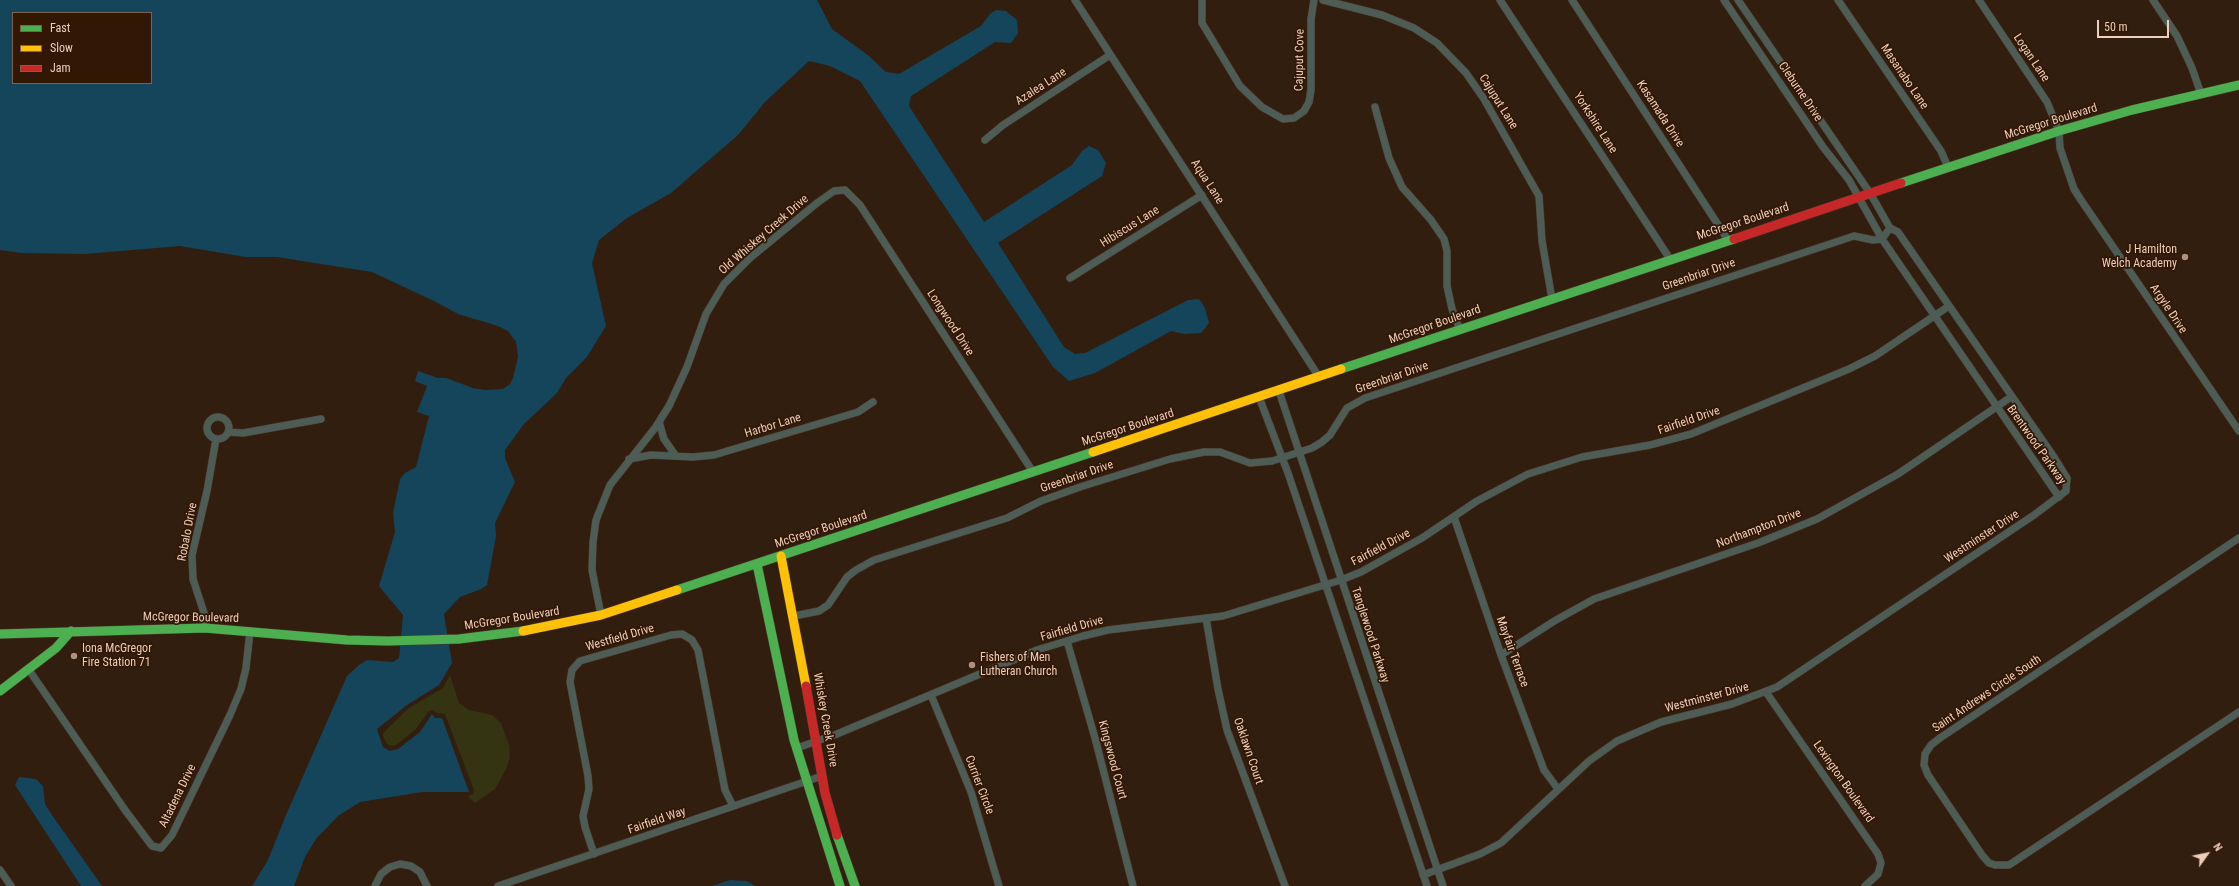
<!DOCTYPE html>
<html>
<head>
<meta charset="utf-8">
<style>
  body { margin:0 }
  #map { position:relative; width:2239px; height:886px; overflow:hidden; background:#321e0f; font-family:"Roboto Condensed",sans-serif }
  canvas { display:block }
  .legend { position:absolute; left:12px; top:12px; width:140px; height:72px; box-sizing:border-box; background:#311704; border:1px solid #7d614e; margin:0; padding:5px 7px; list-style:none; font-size:12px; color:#eecfbc }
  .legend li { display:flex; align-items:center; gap:8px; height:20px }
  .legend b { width:20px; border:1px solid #7d614e }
  .north { position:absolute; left:2187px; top:834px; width:40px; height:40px; -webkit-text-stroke:3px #311704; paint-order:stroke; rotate:57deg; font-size:11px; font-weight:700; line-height:16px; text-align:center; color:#eecfbc }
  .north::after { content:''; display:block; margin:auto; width:14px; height:18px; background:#eecfbc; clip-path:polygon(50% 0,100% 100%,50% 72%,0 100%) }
  .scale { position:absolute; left:2097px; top:20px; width:72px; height:18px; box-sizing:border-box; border:2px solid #eecfbc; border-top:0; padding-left:5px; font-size:12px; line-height:14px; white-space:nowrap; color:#eecfbc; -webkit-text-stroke:3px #311704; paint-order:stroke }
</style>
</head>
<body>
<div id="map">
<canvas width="2239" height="886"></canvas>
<ul class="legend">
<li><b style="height:5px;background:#4caf50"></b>Fast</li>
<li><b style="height:5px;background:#ffc107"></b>Slow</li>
<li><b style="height:5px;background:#c62828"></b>Jam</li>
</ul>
<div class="north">N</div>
<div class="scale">50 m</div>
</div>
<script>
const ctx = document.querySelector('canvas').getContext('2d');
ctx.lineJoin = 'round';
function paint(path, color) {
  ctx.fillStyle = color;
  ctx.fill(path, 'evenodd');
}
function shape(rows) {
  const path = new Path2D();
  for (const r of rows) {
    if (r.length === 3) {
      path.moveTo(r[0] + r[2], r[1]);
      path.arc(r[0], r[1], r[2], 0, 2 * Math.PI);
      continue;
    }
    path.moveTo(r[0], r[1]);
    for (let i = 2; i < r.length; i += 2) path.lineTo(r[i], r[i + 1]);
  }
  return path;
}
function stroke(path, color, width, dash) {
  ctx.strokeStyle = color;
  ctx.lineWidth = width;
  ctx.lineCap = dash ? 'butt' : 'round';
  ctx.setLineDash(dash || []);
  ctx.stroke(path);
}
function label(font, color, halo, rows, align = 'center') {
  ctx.font = font + ' "Roboto Condensed",sans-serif';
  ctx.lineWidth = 3.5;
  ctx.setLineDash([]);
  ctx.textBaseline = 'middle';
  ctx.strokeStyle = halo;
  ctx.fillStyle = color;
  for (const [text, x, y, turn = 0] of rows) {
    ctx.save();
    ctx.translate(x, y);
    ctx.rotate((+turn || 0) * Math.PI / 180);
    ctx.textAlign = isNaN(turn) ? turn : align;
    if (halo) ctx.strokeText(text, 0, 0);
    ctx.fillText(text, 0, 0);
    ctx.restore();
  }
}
paint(shape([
  [450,675,459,703,469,710,492,715,501,723,509,745,510,757,506,769,495,789,475,803,468,796,473,794,474,790,445,714,437,713,433,710,429,711,416,729,396,745,391,746,387,744,383,736,383,733,409,708,443,688]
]), '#343413');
paint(shape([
  [0,0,817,0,832,29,869,56,886,72,899,74,981,26,990,14,996,10,1006,11,1017,20,1018,33,1011,43,995,42,911,96,909,106,984,222,1072,165,1082,151,1089,146,1098,150,1106,163,1102,176,998,243,1064,347,1075,354,1085,353,1188,300,1199,299,1205,308,1209,323,1201,333,1184,334,1171,331,1095,373,1069,381,1053,367,860,81,830,66,809,61,765,102,738,135,671,193,627,218,599,240,592,263,606,326,587,357,566,378,557,393,524,424,505,450,505,458,515,482,495,523,496,536,487,585,481,589,460,597,444,614,452,663,439,685,407,705,377,729,383,747,390,751,398,749,420,732,432,714,435,718,442,718,469,792,422,792,360,802,338,816,316,839,305,857,294,886,252,886,268,860,286,815,347,676,359,665,367,660,393,662,399,658,403,615,379,586,395,532,393,513,400,479,405,473,416,467,429,416,417,412,427,386,415,381,418,371,438,378,446,378,473,388,485,390,503,389,510,384,513,378,518,357,516,342,508,331,498,326,458,314,434,301,372,272,277,257,246,257,180,246,85,254,21,253,0,250],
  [13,13,151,13,151,83,13,83],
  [19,777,36,779,43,786,45,804,52,815,102,886,81,886,15,785],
  [730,880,747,881,755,886,712,886]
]), '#14455b');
const street = shape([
  [1075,0,1319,377],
  [1202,0,1202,23,1240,86,1262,107,1283,119,1294,118,1304,111,1309,102,1311,90,1311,19,1314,0],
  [1323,0,1382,15,1414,28,1437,43,1466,73,1484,99,1539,196,1542,241,1552,299],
  [1500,0,1670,259],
  [1572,0,1728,240],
  [1724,0,1823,147,1849,180,1882,239,2059,497],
  [1838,0,1941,151,1948,167],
  [1979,0,2047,102,2059,131,2060,148,2074,189,2081,200,2239,431],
  [2153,0,2177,36,2192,68,2201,94],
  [1375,107,1389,158,1402,187,1431,220,1444,239,1447,251,1447,286,1452,309,1460,330],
  [985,140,1003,125,1110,55],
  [1070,278,1202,195],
  [1279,391,1443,886],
  [1259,397,1288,473,1427,886],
  [218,428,11],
  [659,422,664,439,676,456],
  [228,432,243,433,321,419],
  [629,459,651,455,693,457,714,455,858,412,873,402],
  [1454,517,1501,655,1544,770,1558,789],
  [2239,538,1940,738,1931,745,1925,754,1924,765,1928,775,1982,855,1989,863,1995,865,2009,865,2239,712],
  [601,615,592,570,593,542,596,520,610,485,655,428,669,406,687,367,706,314,724,284,750,258,817,203,834,191,845,190,860,205,1033,472],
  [794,616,819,611,828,605,847,577,856,570,874,560,1007,518,1041,501,1080,487,1170,459,1204,452,1220,452,1250,463,1272,461,1312,448,1322,442,1330,435,1347,408,1365,398,1854,236,1873,240,1882,239,1890,228],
  [1206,618,1218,689,1227,730,1285,886],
  [205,628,205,616,193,579,192,555,207,491,216,439],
  [1067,641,1095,738,1133,886],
  [1501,655,1556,620,1594,599,1758,543,1817,519,1898,474,2011,397],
  [29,670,125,810,152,846,161,848,172,835,230,715,241,689,246,668,250,631],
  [1766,692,1878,854,1881,863,1878,874,1865,886],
  [931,695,971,792,999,886],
  [797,748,837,734,1037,650,1083,636,1108,630,1223,616,1341,580,1361,572,1422,538,1477,501,1528,474,1582,457,1650,445,1691,434,1849,369,1875,356,1949,306],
  [594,854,585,827,583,816,589,789,588,776,570,682,572,670,580,661,671,635,682,634,692,640,698,650,725,790,733,806],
  [0,870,11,886],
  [1423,875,1480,854,1501,843,1589,761,1617,741,1661,722,1732,704,1777,687,2034,515,2066,491,2067,478,2054,457,1898,232,1890,228,1870,193,1738,0],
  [375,886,381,874,390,867,400,864,411,866,420,872,427,886],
  [498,886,822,776]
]);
const fast = shape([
  [1901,183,2059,131,2132,110,2239,85],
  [1341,369,1734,239],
  [757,564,794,740,840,886],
  [677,590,1093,452],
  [0,634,205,628,347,640,388,641,459,639,523,631],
  [0,691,56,648,71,631],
  [837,835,855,886]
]);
const slow = shape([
  [1093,452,1341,369],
  [781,556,806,686],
  [523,631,601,615,677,590]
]);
const jam = shape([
  [1734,239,1901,183],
  [806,686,825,793,837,835]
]);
stroke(street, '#4e3b2d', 8);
stroke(fast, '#4e3b2d', 10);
stroke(slow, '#4e3b2d', 10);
stroke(jam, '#4e3b2d', 10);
stroke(street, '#4d5c55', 7);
stroke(fast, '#4caf50', 9);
stroke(slow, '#ffc107', 9);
stroke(jam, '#c62828', 9);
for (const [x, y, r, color] of [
  [2185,257,4,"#ac917f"],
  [74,656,4,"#ac917f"],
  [972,665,4,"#ac917f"]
]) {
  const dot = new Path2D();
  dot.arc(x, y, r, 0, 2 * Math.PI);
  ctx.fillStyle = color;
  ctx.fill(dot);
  stroke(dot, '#311704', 1.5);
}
label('12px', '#eecfbc', '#311704', [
  ["Logan Lane",2031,58,56],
  ["Cajuput Cove",1300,60,-89],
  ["Masanabo Lane",1904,77,56],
  ["Azalea Lane",1041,87,-33],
  ["Cleburne Drive",1800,92,56],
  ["Cajuput Lane",1498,102,58],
  ["Kasamada Drive",1660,114,57],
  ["McGregor Boulevard",2051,122,-17],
  ["Yorkshire Lane",1595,123,57],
  ["Aqua Lane",1207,182,57],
  ["McGregor Boulevard",1743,222,-18],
  ["Hibiscus Lane",1130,227,-32],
  ["Old Whiskey Creek Drive",764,235,-41],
  ["Greenbriar Drive",1699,275,-19],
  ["Argyle Drive",2168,309,56],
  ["Longwood Drive",950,323,57],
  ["McGregor Boulevard",1435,325,-19],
  ["Greenbriar Drive",1392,378,-19],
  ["Fairfield Drive",1689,421,-19],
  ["Harbor Lane",773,426,-17],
  ["McGregor Boulevard",1128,428,-18],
  ["Brentwood Parkway",2036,445,55],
  ["Greenbriar Drive",1077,477,-19],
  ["Northampton Drive",1759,529,-21],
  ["McGregor Boulevard",821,530,-18],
  ["Robalo Drive",188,532,-79],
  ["Westminster Drive",1982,537,-33],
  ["Fairfield Drive",1381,548,-28],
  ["McGregor Boulevard",191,618,1],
  ["McGregor Boulevard",512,619,-9],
  ["Fairfield Drive",1072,629,-16],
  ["Tanglewood Parkway",1370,635,72],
  ["Westfield Drive",620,638,-16],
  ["Mayfair Terrace",1512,652,70],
  ["Saint Andrews Circle South",1987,694,-34],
  ["Westminster Drive",1707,698,-15],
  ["Whiskey Creek Drive",825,720,80],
  ["Oaklawn Court",1248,751,71],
  ["Kingswood Court",1112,760,75],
  ["Lexington Boulevard",1843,782,55],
  ["Currier Circle",979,785,69],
  ["Altadena Drive",178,796,-64],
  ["Fairfield Way",657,821,-19]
]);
label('12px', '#eecfbc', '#311704', [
  ["J Hamilton",2177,250,"right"],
  ["Welch Academy",2177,264,"right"],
  ["Iona McGregor",82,649],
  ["Fire Station 71",82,663],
  ["Fishers of Men",980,658],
  ["Lutheran Church",980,672]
], 'left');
</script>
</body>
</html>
